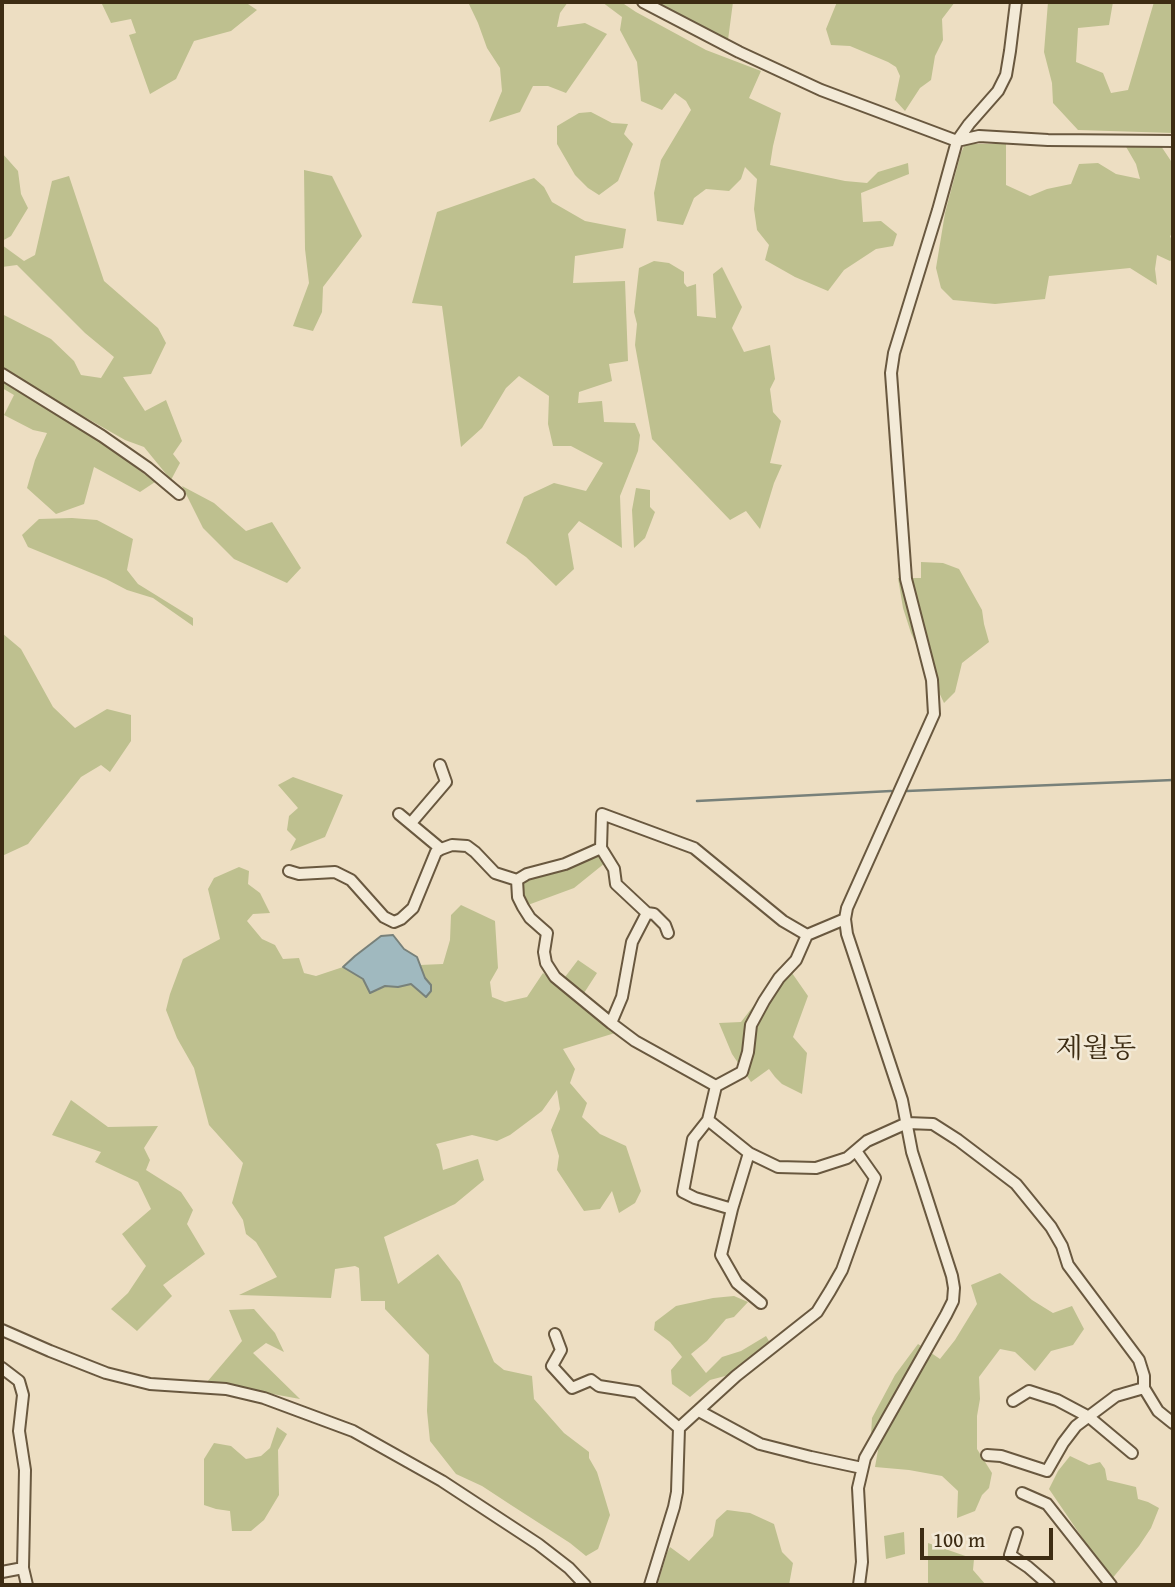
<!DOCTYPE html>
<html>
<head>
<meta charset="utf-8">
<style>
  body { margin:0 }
  #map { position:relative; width:1175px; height:1587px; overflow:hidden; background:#eddec2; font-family:"Gentium Book Plus",serif }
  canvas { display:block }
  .frame { position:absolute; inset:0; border:4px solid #3d2c13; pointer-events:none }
  .scale { position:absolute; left:920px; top:1528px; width:133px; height:32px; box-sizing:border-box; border:4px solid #3d2c13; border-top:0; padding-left:9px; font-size:21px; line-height:24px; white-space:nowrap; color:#3d2c13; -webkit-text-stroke:5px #f3ead7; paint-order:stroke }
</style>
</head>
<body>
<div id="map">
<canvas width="1175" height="1587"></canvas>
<div class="frame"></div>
<div class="scale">100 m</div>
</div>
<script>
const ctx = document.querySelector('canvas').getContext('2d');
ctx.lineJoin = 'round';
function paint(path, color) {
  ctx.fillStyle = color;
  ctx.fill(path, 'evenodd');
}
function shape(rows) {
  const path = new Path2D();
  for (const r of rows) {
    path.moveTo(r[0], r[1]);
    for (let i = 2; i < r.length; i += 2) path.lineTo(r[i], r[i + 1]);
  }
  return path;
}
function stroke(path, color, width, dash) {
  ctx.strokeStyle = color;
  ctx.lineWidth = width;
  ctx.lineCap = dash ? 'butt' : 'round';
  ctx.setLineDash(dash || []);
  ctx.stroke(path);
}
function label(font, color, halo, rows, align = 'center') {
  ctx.font = font + ' "Gentium Book Plus","Noto Serif KR",serif';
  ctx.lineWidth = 5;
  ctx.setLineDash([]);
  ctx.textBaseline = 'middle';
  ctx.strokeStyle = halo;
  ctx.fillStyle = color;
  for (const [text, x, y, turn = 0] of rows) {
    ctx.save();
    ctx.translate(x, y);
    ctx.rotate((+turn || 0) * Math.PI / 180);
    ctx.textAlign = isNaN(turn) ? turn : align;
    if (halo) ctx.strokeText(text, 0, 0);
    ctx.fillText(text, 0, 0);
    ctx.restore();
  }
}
paint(shape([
  [101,2,245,2,257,10,231,31,194,41,176,79,150,94,129,35,136,33,131,19,111,23],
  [468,2,568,2,560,13,557,27,585,23,607,34,566,93,548,86,533,86,520,112,489,122,502,91,500,68,487,48,478,23],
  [602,2,621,2,636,12,706,50,761,71,749,98,781,113,773,146,770,165,845,181,867,183,878,172,908,163,909,174,861,193,863,222,881,221,897,234,893,246,876,249,844,270,828,291,795,277,765,260,769,245,757,230,754,209,757,179,745,167,741,179,729,191,706,189,694,198,683,225,657,221,654,193,661,160,691,110,686,101,675,93,662,110,641,101,637,62,620,30,622,17],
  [657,2,733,2,728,40],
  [837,2,955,2,942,19,943,40,935,56,931,80,920,88,905,111,895,100,900,76,896,67,888,62,850,46,831,45,826,29],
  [1048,2,1113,2,1109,25,1078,28,1076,62,1103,73,1111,93,1128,90,1154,2,1173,2,1173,133,1078,130,1053,103,1052,83,1044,52],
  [591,112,612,123,628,124,624,134,633,144,618,181,599,195,588,188,575,175,557,144,557,126,579,113],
  [965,144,1006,144,1006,185,1030,196,1047,189,1071,184,1079,164,1098,163,1116,174,1140,179,1136,164,1125,145,1161,146,1173,164,1173,233,1170,236,1173,243,1173,259,1170,261,1157,255,1155,269,1157,285,1130,268,1049,276,1045,299,995,304,953,300,941,288,936,268,945,213,961,153],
  [2,153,18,171,21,194,28,208,11,236,2,241],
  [304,170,332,176,362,236,323,287,322,312,313,331,293,326,309,283,305,249],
  [69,176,104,281,158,328,166,343,151,374,123,377,145,411,166,400,182,441,173,454,180,463,171,480,144,447,125,440,2,370,2,314,51,339,74,361,81,375,101,378,114,357,85,333,17,265,2,267,2,245,24,261,35,255,52,181],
  [534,178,544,187,552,202,585,221,626,229,623,248,575,256,573,283,625,281,628,361,609,364,612,381,579,392,578,403,602,401,604,422,635,423,640,435,638,451,620,496,622,548,579,521,568,534,574,569,556,586,526,557,506,543,524,497,554,483,586,491,603,463,571,446,553,446,548,424,549,396,519,376,506,388,482,428,461,447,442,306,412,303,437,212],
  [654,261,669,263,684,272,684,283,687,287,696,284,697,316,716,318,713,274,722,267,742,307,732,328,744,352,770,345,775,379,770,389,773,412,781,421,770,463,782,465,774,483,760,529,746,511,730,520,652,439,635,345,637,324,634,312,639,268],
  [2,379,81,427,155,482,140,492,94,467,84,504,56,514,27,488,35,460,47,433,33,430,4,415,14,395,2,388],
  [182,486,214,503,246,531,272,522,301,568,287,583,234,559,203,528],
  [636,488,650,490,650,507,655,512,645,538,634,548,632,510],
  [72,518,97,520,133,539,127,570,138,584,193,618,193,626,153,598,127,590,106,579,28,547,22,535,39,519],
  [921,562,943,563,959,569,982,610,984,624,989,642,962,663,955,692,944,703,911,633,903,608,898,578,921,578],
  [2,633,21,649,53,707,75,728,107,709,131,715,131,741,110,772,101,765,81,777,28,844,2,856],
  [293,777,343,795,325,837,290,851,296,839,287,830,289,816,298,808,278,785],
  [591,849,605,863,574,888,517,909,515,875],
  [239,867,249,871,248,884,260,893,270,913,253,914,247,921,262,939,275,945,283,959,299,958,304,973,316,976,343,967,355,973,376,991,385,986,398,987,411,984,425,978,420,965,443,964,450,940,451,915,461,905,495,921,498,968,490,982,492,997,505,1002,527,997,543,973,573,995,615,1033,563,1049,575,1069,570,1083,587,1103,582,1117,600,1134,626,1146,641,1191,635,1203,619,1213,612,1191,600,1209,584,1211,557,1170,559,1156,551,1130,560,1109,557,1090,542,1111,510,1135,497,1141,472,1135,436,1144,439,1150,443,1170,478,1159,484,1180,455,1204,384,1237,398,1284,438,1254,460,1282,494,1362,504,1370,532,1376,534,1399,564,1433,589,1452,589,1458,597,1472,610,1515,598,1549,586,1556,570,1543,511,1505,482,1486,456,1474,430,1441,427,1411,429,1355,385,1309,385,1301,361,1301,359,1268,355,1266,335,1269,331,1298,239,1295,277,1277,256,1242,246,1234,243,1220,232,1203,243,1163,209,1125,194,1068,177,1038,166,1010,170,994,183,959,220,939,208,889,214,878],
  [578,960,597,973,584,993,565,977],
  [792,973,808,996,793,1037,807,1053,802,1094,782,1084,775,1077,769,1069,751,1082,732,1054,719,1023,741,1022,762,995],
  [71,1100,108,1127,158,1126,144,1148,150,1160,146,1170,181,1192,193,1210,187,1224,205,1254,163,1285,172,1296,137,1331,111,1309,128,1293,146,1266,122,1234,151,1209,138,1182,95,1162,101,1152,52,1135],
  [1000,1273,1032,1300,1053,1313,1072,1306,1084,1329,1073,1345,1051,1351,1035,1371,1015,1352,1000,1349,979,1377,980,1399,977,1416,977,1449,992,1473,989,1488,982,1495,975,1511,957,1518,958,1491,942,1476,909,1470,875,1467,878,1450,871,1436,872,1418,895,1375,918,1344,940,1359,955,1340,977,1304,971,1285],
  [734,1296,748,1302,734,1317,726,1319,707,1341,691,1354,706,1373,722,1357,741,1351,766,1336,769,1341,729,1375,710,1380,690,1397,672,1384,671,1370,682,1357,670,1342,654,1330,655,1322,676,1306,713,1298],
  [254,1309,275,1333,284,1352,266,1343,253,1353,300,1399,207,1382,242,1341,229,1310],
  [277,1427,287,1434,278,1450,279,1495,264,1520,251,1531,232,1531,230,1511,216,1509,204,1505,204,1459,214,1443,231,1446,246,1459,261,1456,270,1448],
  [1070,1456,1089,1465,1100,1462,1105,1469,1107,1480,1136,1487,1138,1499,1148,1502,1159,1508,1151,1528,1139,1546,1111,1580,1049,1489,1058,1471],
  [727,1510,750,1513,774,1524,782,1552,793,1563,789,1585,660,1585,658,1583,667,1553,670,1547,689,1561,713,1536,716,1520],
  [904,1532,905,1554,886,1559,884,1536],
  [928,1543,974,1559,973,1570,986,1585,928,1585]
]), '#bec08f');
const water = shape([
  [393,935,404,949,417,957,425,978,431,985,431,991,426,997,411,984,398,987,385,986,370,993,363,979,343,967,355,956,381,936,393,935]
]);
paint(water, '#a0b9bf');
stroke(water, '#78817a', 2);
stroke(shape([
  [907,791,1173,780],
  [697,801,891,791]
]), '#78817a', 2.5);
const minor = shape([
  [643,2,739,52,821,90,957,141,979,136,1048,140,1173,141],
  [2,374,102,436,148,468,179,494],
  [399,814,441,849],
  [411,823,446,782,440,765],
  [289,871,299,874,335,872,351,880,384,917,394,922,401,919,413,908,436,852,441,849,452,845,467,846,475,852,495,873,517,880,527,874,565,864,601,848],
  [517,880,518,897,523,907,530,918,547,933,544,952,546,963,555,977,611,1023],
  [647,913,632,942,622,997,611,1023,635,1041,716,1086],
  [668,933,665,925,654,914,647,913,616,884,614,869,601,848,602,814,694,848,783,921,807,935,845,919],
  [807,935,796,960,779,978,764,1001,751,1025,748,1052,742,1072,716,1086,708,1120,749,1153,778,1167,816,1168,847,1158,867,1141,907,1123,933,1124,958,1140,1016,1184,1051,1227,1062,1246,1068,1265,1139,1360,1144,1376,1144,1388,1158,1411,1173,1423],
  [708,1120,693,1139,683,1192,695,1198,732,1209],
  [749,1153,732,1209,721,1255,737,1283,761,1303],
  [2,1330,50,1351,106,1373,150,1384,226,1389,264,1398,353,1431,442,1481,538,1544,569,1568,585,1585],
  [555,1334,561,1350,552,1366,572,1388,591,1380,599,1386,637,1392,679,1428],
  [2,1368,19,1381,23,1395,19,1431,25,1470,23,1568,27,1585],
  [1013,1401,1029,1391,1057,1400,1089,1417,1132,1453],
  [699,1411,760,1444,811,1457,862,1468],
  [987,1455,1001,1456,1047,1471,1063,1443,1076,1426,1116,1396,1144,1388],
  [1022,1493,1047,1504,1111,1585],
  [1017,1533,1010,1555,1028,1567,1049,1585],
  [2,1572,23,1568],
  [650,1585,674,1507,677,1492,679,1428,736,1376,817,1312,830,1291,842,1270,875,1178,856,1151],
  [859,1585,862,1562,858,1488,865,1458,946,1315,953,1301,954,1288,952,1276,912,1152,902,1100,847,934,845,919,847,908,934,714,932,680,906,579,891,373,894,353,938,210,957,141,969,124,998,91,1006,75,1010,51,1016,2]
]);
stroke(minor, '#69583f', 14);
stroke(minor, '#f3ead7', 10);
label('28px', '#3d2c13', '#f3ead7', [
  ["제월동",1096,1050]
]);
</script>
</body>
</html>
